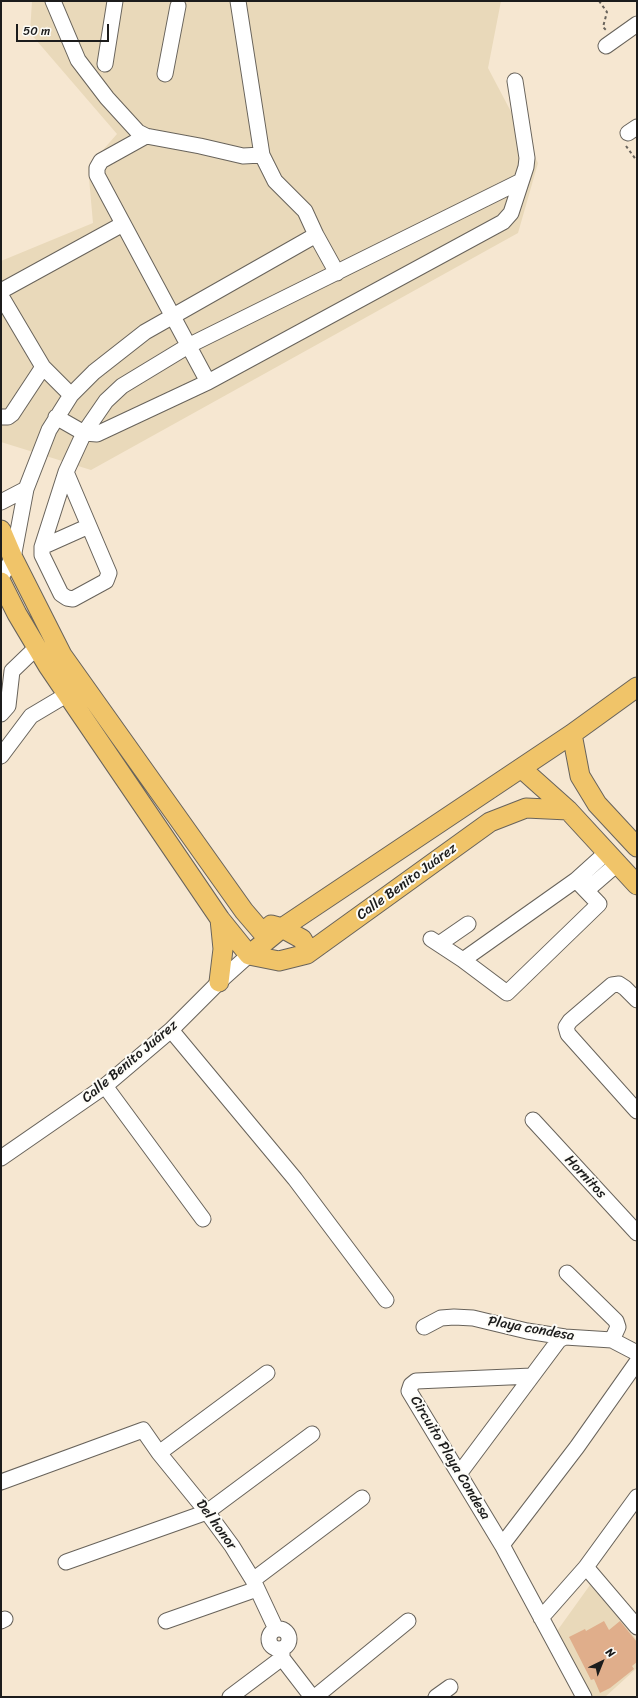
<!DOCTYPE html>
<html>
<head>
<meta charset="utf-8">
<style>
  body { margin:0 }
  #map { position:relative; width:638px; height:1698px; overflow:hidden; background:#f6e7d1; font-family:Sriracha,sans-serif }
  canvas { display:block }
  .frame { position:absolute; inset:0; border:2px solid #1c1c1c; pointer-events:none }
  .north { position:absolute; left:582px; top:1642px; width:40px; height:40px; -webkit-text-stroke:3px #fdfcf7; paint-order:stroke; rotate:43deg; font-size:11px; font-weight:700; line-height:16px; text-align:center; color:#1c1c1c }
  .north::after { content:''; display:block; margin:auto; width:14px; height:18px; background:#1c1c1c; clip-path:polygon(50% 0,100% 100%,50% 72%,0 100%) }
  .scale { position:absolute; left:16px; top:24px; width:93px; height:18px; box-sizing:border-box; border:2px solid #1c1c1c; border-top:0; padding-left:5px; font-size:12px; line-height:14px; white-space:nowrap; color:#1c1c1c; -webkit-text-stroke:3px #fdfcf7; paint-order:stroke }
</style>
</head>
<body>
<div id="map">
<canvas width="638" height="1698"></canvas>
<div class="frame"></div>
<div class="north">N</div>
<div class="scale">50 m</div>
</div>
<script>
const ctx = document.querySelector('canvas').getContext('2d');
ctx.lineJoin = 'round';
function paint(path, color) {
  ctx.fillStyle = color;
  ctx.fill(path, 'evenodd');
}
function shape(rows) {
  const path = new Path2D();
  for (const r of rows) {
    if (r.length === 3) {
      path.moveTo(r[0] + r[2], r[1]);
      path.arc(r[0], r[1], r[2], 0, 2 * Math.PI);
      continue;
    }
    path.moveTo(r[0], r[1]);
    for (let i = 2; i < r.length; i += 2) path.lineTo(r[i], r[i + 1]);
  }
  return path;
}
function stroke(path, color, width, dash) {
  ctx.strokeStyle = color;
  ctx.lineWidth = width;
  ctx.lineCap = dash ? 'butt' : 'round';
  ctx.setLineDash(dash || []);
  ctx.stroke(path);
}
function label(font, color, halo, rows, align = 'center') {
  ctx.font = font + ' Sriracha,sans-serif';
  ctx.lineWidth = 4;
  ctx.setLineDash([]);
  ctx.textBaseline = 'middle';
  ctx.strokeStyle = halo;
  ctx.fillStyle = color;
  for (const [text, x, y, turn = 0] of rows) {
    ctx.save();
    ctx.translate(x, y);
    ctx.rotate((+turn || 0) * Math.PI / 180);
    ctx.textAlign = isNaN(turn) ? turn : align;
    if (halo) ctx.strokeText(text, 0, 0);
    ctx.fillText(text, 0, 0);
    ctx.restore();
  }
}
paint(shape([
  [32,1,501,1,488,68,538,163,518,233,91,470,1,442,1,261,93,223,88,167,117,134,30,33],
  [590,1585,637,1640,637,1668,605,1697,591,1697,557,1631]
]), '#e9d9ba');
paint(shape([
  [604,1621,609,1630,620,1621,637,1642,637,1662,632,1666,634,1669,610,1688,600,1693,594,1679,591,1680,569,1637,585,1629,586,1631]
]), '#e0ae8b');
const minor = shape([
  [53,1,78,60,107,98,138,132,146,136,200,146,243,156,262,155],
  [606,46,637,24],
  [105,64,115,1],
  [165,74,178,6],
  [628,133,637,127],
  [146,136,101,161,97,168,97,175,208,382],
  [316,235,337,273],
  [1,291,123,224],
  [1,296,43,367,71,395],
  [1,417,8,417,12,414,43,367],
  [56,417,84,433,97,434,208,382,503,222,511,213,526,167,527,158,515,81],
  [66,472,109,573,106,581,73,599,67,598,61,594,42,555,42,547,66,472,84,433,106,401,122,386,188,346,521,181],
  [1,502,26,489],
  [42,547,89,526],
  [1,577,13,558,26,489,49,430,71,395,94,372,145,332,316,235,305,211,275,181,262,155,238,1],
  [1,714,8,706,12,671,37,647],
  [1,756,31,716,68,694],
  [587,890,617,864],
  [431,939,463,960,507,993,599,904,576,880],
  [439,944,468,924],
  [463,960,576,880,607,852],
  [637,1000,625,988,619,984,612,985,570,1021,566,1027,568,1034,637,1111],
  [171,1030,295,1179,386,1300],
  [105,1086,203,1219],
  [533,1120,637,1233],
  [1,1158,105,1086,171,1030,219,982,249,955],
  [567,1273,616,1321,618,1327,612,1340],
  [424,1327,441,1318,454,1317,473,1318,527,1331,565,1337,612,1340,637,1353],
  [532,1376,416,1381,411,1385,409,1391,502,1545,584,1697],
  [159,1453,267,1373],
  [459,1474,559,1340,565,1337],
  [1,1482,143,1430,159,1453,207,1512,232,1546,253,1580,276,1629],
  [502,1545,577,1447,637,1362],
  [66,1562,207,1512,312,1434],
  [586,1567,637,1627],
  [253,1580,362,1498],
  [541,1618,586,1567,637,1497],
  [1,1621,5,1619],
  [166,1621,257,1589],
  [279,1639,10],
  [282,1650,282,1658,312,1697],
  [230,1697,282,1658],
  [315,1697,408,1621],
  [436,1697,450,1687]
]);
const major = shape([
  [1,530,13,558,62,655,244,911,268,939],
  [1,582,17,614,48,666,220,919,249,955],
  [572,734,580,776,597,804,637,847],
  [521,768,568,810,637,885],
  [271,925,282,928,302,939,306,946,307,954],
  [249,955,282,928,572,734,637,687],
  [249,955,279,961,307,954,490,822,526,808,568,810],
  [219,982,223,949,220,919]
]);
stroke(minor, '#68635b', 17);
stroke(major, '#68635b', 21);
stroke(shape([
  [599,1,607,12,603,27,606,30],
  [626,146,637,161]
]), '#68635b', 2, [3, 3]);
stroke(minor, '#fff', 15);
stroke(major, '#f0c469', 19);
label('14px', '#1c1c1c', '#fdfcf7', [
  ["Calle Benito Juárez",407,882,-36],
  ["Calle Benito Juárez",130,1062,-40],
  ["Hornitos",585,1177,47],
  ["Playa condesa",531,1329,10],
  ["Circuito Playa Condesa",450,1458,59],
  ["Del honor",216,1525,54]
]);
</script>
</body>
</html>
